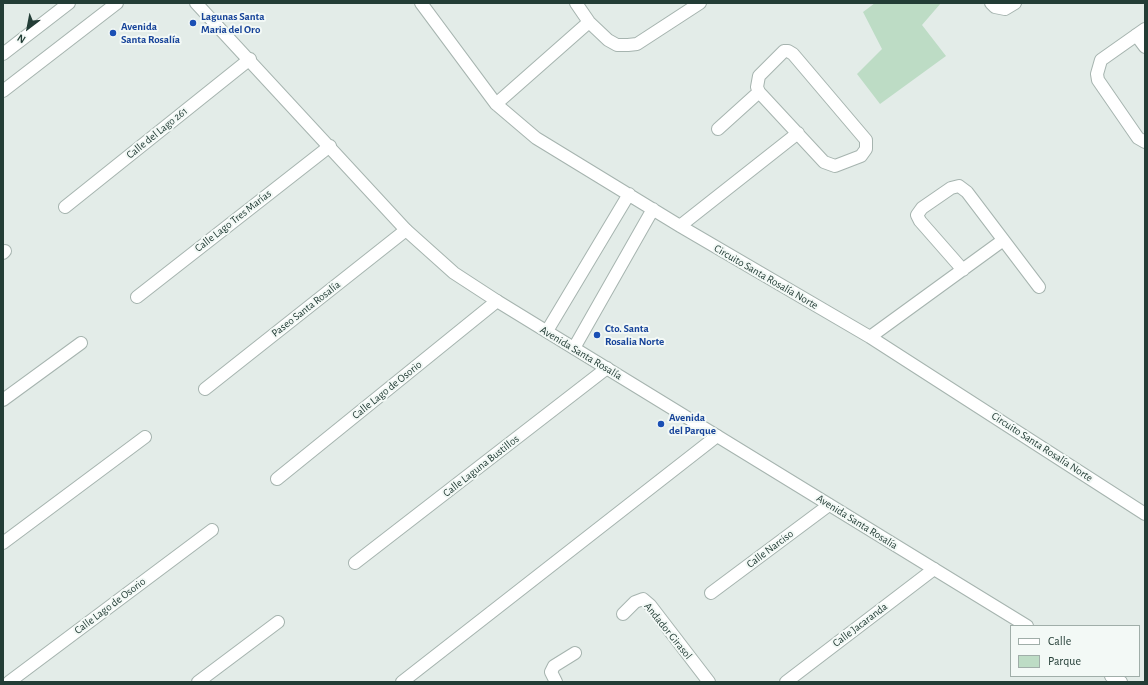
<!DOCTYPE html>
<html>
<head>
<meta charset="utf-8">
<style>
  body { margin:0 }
  #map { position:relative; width:1148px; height:685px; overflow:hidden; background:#e3ece8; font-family:"Alegreya Sans",sans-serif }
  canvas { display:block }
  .frame { position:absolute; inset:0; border:4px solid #233d36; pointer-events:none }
  .legend { position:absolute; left:1010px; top:625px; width:130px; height:52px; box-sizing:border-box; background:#f3f9f6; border:1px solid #a0aea9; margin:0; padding:5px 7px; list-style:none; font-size:12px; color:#233d36 }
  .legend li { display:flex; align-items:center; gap:8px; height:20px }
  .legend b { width:20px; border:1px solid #a0aea9 }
  .north { position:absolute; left:8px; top:8px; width:40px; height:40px; -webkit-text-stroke:3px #f3f9f6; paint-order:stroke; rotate:212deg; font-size:11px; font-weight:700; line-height:16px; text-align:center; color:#233d36 }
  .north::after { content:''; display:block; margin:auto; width:14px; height:18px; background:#233d36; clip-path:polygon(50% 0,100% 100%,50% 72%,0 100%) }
</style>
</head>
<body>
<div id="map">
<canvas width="1148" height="685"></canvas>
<div class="frame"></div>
<ul class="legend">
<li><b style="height:5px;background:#fff"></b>Calle</li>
<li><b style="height:11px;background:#bddcc5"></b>Parque</li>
</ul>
<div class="north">N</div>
</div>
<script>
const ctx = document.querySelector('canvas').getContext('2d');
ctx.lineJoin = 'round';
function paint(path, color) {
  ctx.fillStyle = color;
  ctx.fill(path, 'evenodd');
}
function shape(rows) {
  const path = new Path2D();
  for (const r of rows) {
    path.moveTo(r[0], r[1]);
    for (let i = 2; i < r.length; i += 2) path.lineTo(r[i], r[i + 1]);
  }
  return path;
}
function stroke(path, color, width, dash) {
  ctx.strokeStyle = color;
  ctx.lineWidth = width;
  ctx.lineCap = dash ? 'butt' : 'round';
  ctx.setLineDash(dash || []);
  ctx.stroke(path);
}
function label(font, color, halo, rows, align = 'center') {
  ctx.font = font + ' "Alegreya Sans",sans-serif';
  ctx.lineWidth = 4;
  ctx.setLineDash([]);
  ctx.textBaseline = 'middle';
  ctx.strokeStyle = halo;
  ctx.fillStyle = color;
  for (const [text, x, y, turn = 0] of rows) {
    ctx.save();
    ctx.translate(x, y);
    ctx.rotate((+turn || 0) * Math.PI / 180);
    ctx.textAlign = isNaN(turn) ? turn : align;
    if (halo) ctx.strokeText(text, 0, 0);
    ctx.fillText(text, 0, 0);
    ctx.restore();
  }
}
paint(shape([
  [875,3,941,3,922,25,946,56,880,104,857,74,882,49,863,12]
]), '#bddcc5');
const minor = shape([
  [421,3,496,104,536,138,680,226,870,337,1145,514],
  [576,3,589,22,608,40,617,45,628,45,637,44,700,3],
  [991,3,995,7,1005,9,1015,3],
  [1145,29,1101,60,1097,74,1098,80,1138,138,1145,142],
  [1136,35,1145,47],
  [784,51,788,51,793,54,866,140,866,149,861,156,835,166,824,162,759,92,757,87,759,76,784,51],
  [496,104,589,22],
  [718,129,759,92],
  [65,207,250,59],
  [680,226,798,133],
  [3,253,5,251],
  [963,270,920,221,917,215,922,208,951,188,959,186,967,192,1039,287],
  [137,297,330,146],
  [547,331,629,194],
  [870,337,1002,241],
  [574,348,653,209],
  [205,389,406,230],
  [3,400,81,343],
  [277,479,497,301],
  [3,543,145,437],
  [355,563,607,368],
  [711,593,829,505],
  [623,614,635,602,643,599,650,605,709,682],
  [9,682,212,530],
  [198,682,278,622],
  [402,682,717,436],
  [556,682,551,672,554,666,575,653],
  [786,682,934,569]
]);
const tertiary = shape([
  [196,3,406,230,454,273,497,301,1027,626],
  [3,54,69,3],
  [3,91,117,3],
  [1111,676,1121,682]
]);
stroke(minor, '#a6b4af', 14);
stroke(tertiary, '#a6b4af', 14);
stroke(minor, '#fff', 12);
stroke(tertiary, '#fff', 12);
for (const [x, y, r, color] of [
  [193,23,4,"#1a4fb4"],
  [113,33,4,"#1a4fb4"],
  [597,335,4,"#1a4fb4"],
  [661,424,4,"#1a4fb4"]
]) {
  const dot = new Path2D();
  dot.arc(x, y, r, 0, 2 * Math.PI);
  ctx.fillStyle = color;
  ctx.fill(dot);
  stroke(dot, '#f3f9f6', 1.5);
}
label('bold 11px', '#164399', '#f3f9f6', [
  ["Lagunas Santa",201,17],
  ["Maria del Oro",201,30],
  ["Avenida",121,27],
  ["Santa Rosalía",121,40],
  ["Cto. Santa",605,329],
  ["Rosalia Norte",605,342],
  ["Avenida",669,418],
  ["del Parque",669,431]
], 'left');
label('11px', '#233d36', '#f3f9f6', [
  ["Calle del Lago 261",157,133,-39],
  ["Calle Lago Tres Marías",233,221,-38],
  ["Circuito Santa Rosalía Norte",766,277,30],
  ["Paseo Santa Rosalía",306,309,-38],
  ["Avenida Santa Rosalía",581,353,31],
  ["Calle Lago de Osorio",387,390,-39],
  ["Circuito Santa Rosalía Norte",1042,447,33],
  ["Calle Laguna Bustillos",481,466,-38],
  ["Avenida Santa Rosalía",857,522,32],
  ["Calle Narciso",770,549,-37],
  ["Calle Lago de Osorio",110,606,-37],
  ["Calle Jacaranda",860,625,-37],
  ["Andador Girasol",668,631,51]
]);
</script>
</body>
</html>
